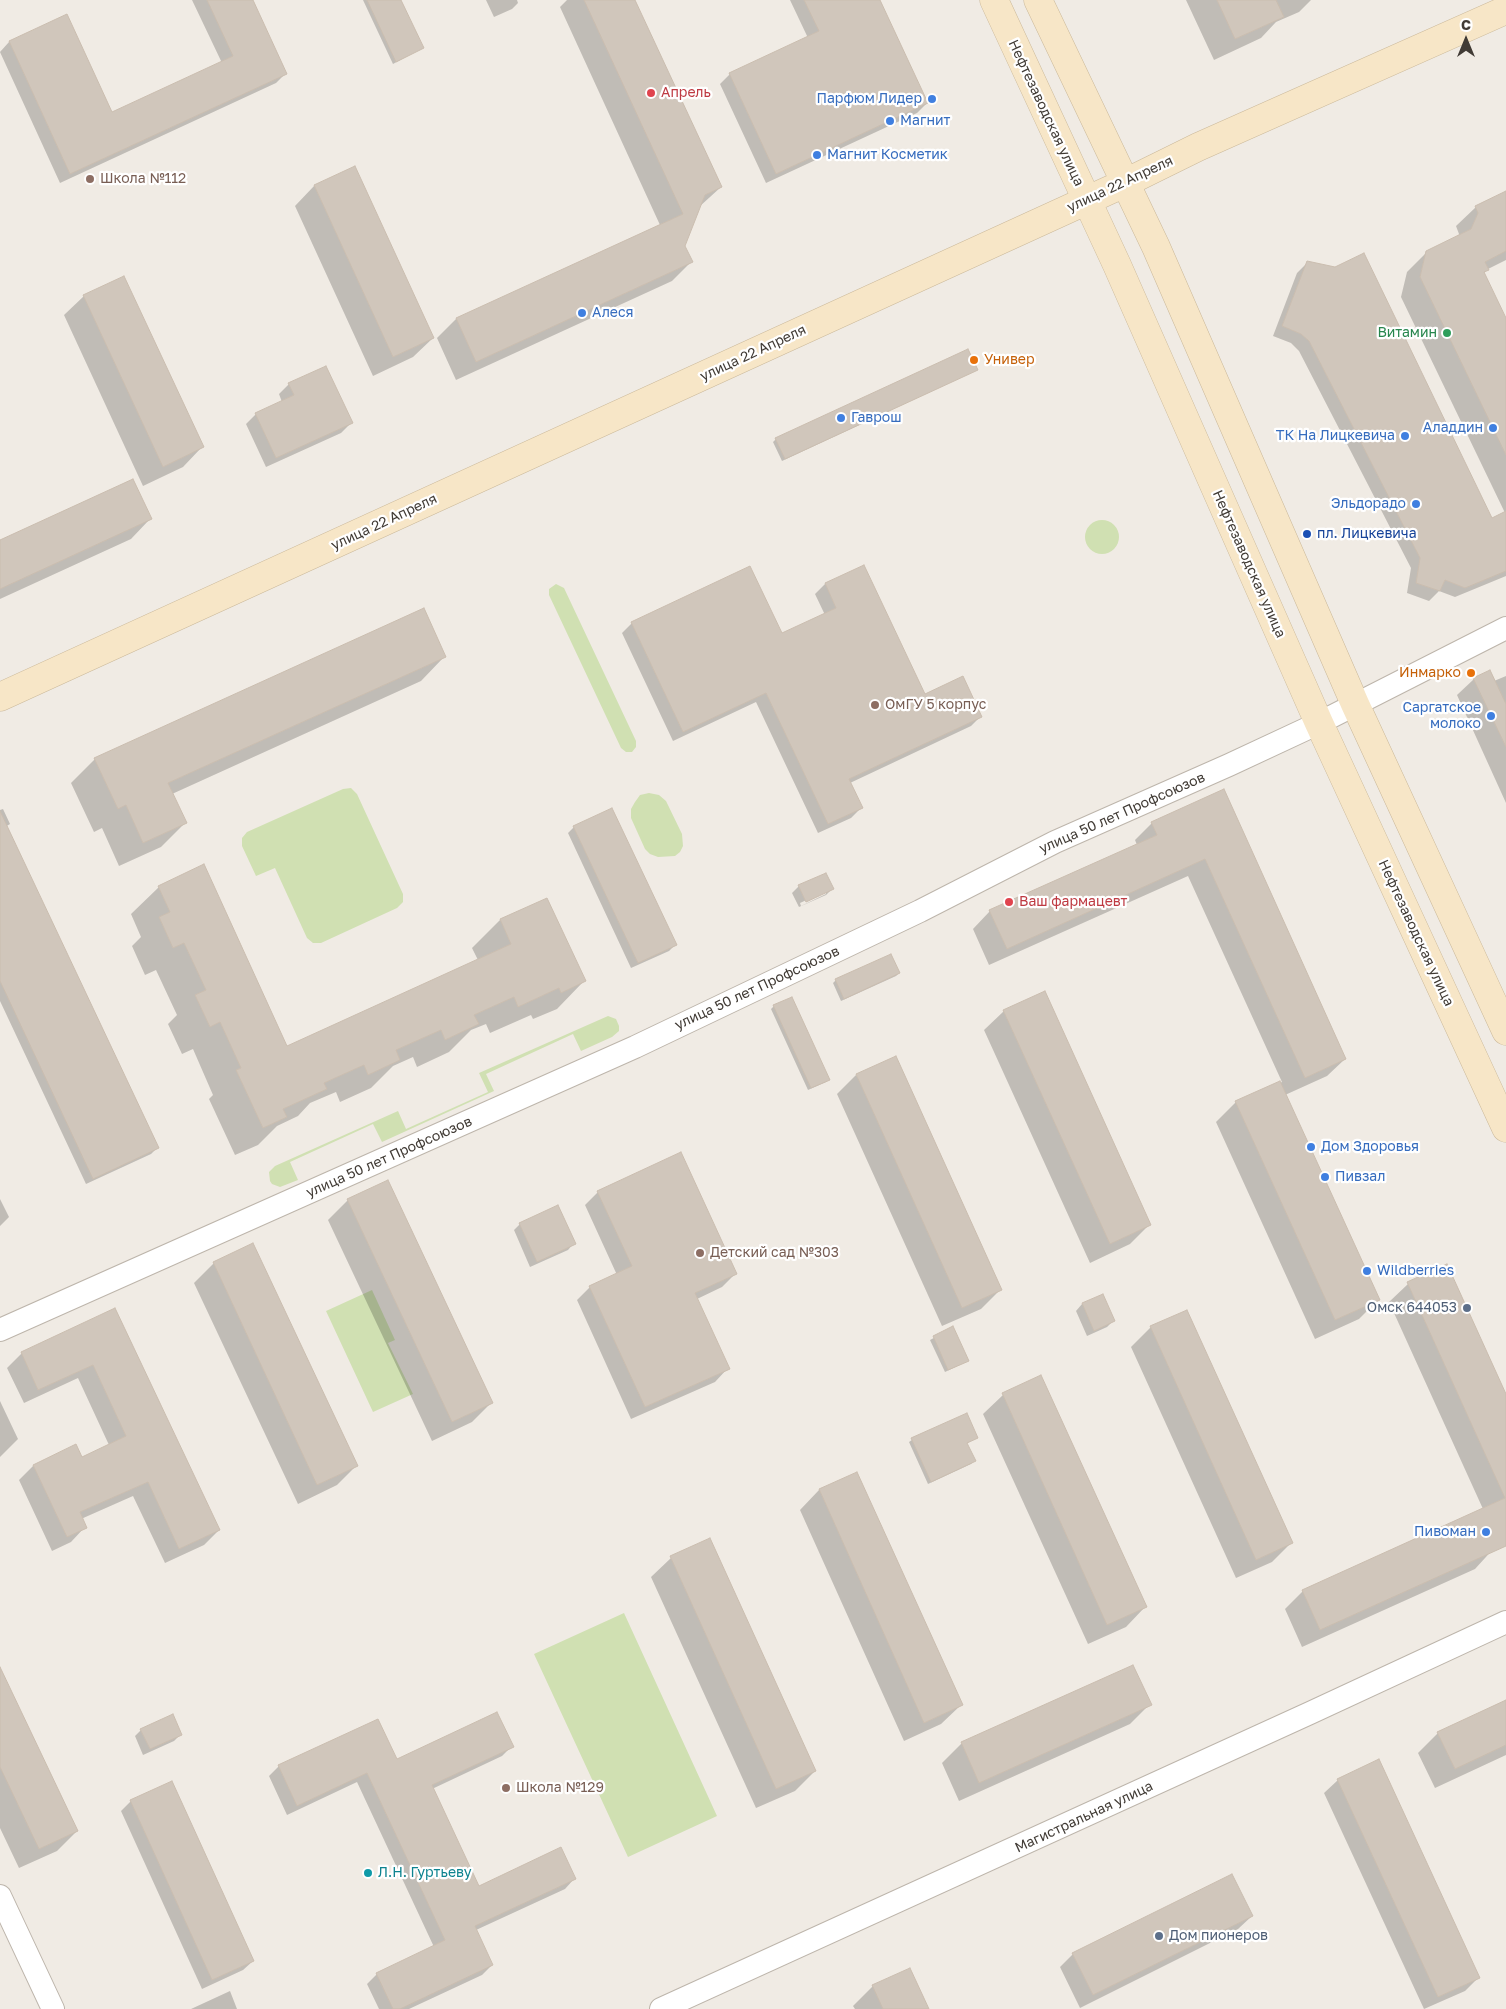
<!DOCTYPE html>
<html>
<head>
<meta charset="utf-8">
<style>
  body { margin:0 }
  #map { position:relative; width:1506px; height:2009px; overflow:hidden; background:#f0ebe4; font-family:"Golos Text",sans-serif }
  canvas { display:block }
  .north { position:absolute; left:1441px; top:15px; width:50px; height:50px; -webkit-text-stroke:4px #fff; paint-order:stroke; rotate:0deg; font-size:14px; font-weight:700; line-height:20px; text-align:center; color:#413b35 }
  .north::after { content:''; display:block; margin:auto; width:18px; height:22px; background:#413b35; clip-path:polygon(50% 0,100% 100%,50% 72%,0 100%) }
</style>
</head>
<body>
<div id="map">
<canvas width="1506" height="2009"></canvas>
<div class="north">С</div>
</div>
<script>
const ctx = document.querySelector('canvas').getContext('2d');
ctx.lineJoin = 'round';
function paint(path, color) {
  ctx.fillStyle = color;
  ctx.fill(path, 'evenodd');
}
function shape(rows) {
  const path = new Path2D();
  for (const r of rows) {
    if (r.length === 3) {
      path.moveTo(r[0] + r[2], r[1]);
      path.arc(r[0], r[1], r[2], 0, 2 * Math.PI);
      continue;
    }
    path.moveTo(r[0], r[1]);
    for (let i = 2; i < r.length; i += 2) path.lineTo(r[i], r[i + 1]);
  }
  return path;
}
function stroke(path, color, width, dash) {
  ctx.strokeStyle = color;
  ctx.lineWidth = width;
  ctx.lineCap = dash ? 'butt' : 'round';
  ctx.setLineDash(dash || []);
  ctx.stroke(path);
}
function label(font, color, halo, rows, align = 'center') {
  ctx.font = font + ' "Golos Text",sans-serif';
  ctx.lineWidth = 4.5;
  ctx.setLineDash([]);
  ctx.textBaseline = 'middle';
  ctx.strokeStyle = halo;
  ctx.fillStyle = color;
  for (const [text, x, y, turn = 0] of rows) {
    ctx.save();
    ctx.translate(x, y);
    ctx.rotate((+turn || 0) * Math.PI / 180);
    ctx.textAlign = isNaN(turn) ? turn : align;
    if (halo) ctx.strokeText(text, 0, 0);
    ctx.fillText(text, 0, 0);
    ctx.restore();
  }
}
paint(shape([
  [1102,537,17],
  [556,584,564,588,636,741,636,747,632,752,626,752,621,748,549,595,549,589],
  [351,788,357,794,403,894,403,902,397,908,321,943,313,943,307,938,275,868,256,876,242,846,242,838,247,832,343,789],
  [649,793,659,795,666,801,682,834,683,846,680,852,675,856,658,857,650,854,645,849,631,818,631,809,635,802,640,795],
  [608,1016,616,1019,619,1026,619,1031,612,1037,581,1051,573,1034,486,1074,494,1091,382,1142,373,1124,290,1162,298,1180,280,1187,272,1184,270,1181,269,1172,275,1166,398,1111,406,1129,488,1092,479,1073],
  [372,1290,395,1340,388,1343,413,1394,373,1412,326,1311],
  [624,1613,717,1816,628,1857,534,1654]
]), '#d0e0b2');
paint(shape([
  [192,0,252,0,286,73,276,83,60,183,0,52,9,42,67,16,112,113,222,63],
  [363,0,400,0,422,48,393,64],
  [486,0,517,0,518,3,512,9,494,17],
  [567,0,634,0,721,187,699,207,684,246,691,262,672,281,456,380,437,338,456,319,660,225,560,7],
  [790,0,862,0,927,103,917,113,766,183,720,84,730,74,808,38],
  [1186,0,1311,0,1299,12,1276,22,1261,38,1214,60],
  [354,168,433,338,413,357,373,376,295,206,314,186],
  [1506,192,1506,260,1488,269,1483,274,1506,320,1506,515,1401,297,1407,272,1427,252,1458,237,1459,234,1456,226,1476,207],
  [1307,263,1492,520,1506,521,1506,576,1455,597,1439,591,1429,601,1407,593,1411,568,1299,351,1291,343,1273,336,1297,273],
  [84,296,202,447,183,467,143,486,64,315],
  [977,370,782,461,773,442,776,439],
  [289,384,351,423,341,433,266,467,246,424,256,414,282,402,279,394],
  [150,519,131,539,0,599,0,542],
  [863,567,924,695,981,716,971,726,850,783,861,808,851,818,818,833,756,702,673,741,622,633,632,623,781,635,825,615,815,594,825,584],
  [444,657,421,681,172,794,185,823,161,847,119,866,102,828,94,832,71,783,95,759],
  [1506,676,1506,803,1457,695,1474,679,1494,681],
  [1223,791,1345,1059,1327,1076,1285,1095,1379,1299,1359,1319,1315,1339,1216,1122,1236,1102,1282,1082,1188,876,989,965,973,929,990,911,1137,845,1135,840,1152,823],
  [3,809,10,824,0,830,0,810],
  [574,827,675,945,669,951,631,968,568,833],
  [0,848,157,1148,151,1154,86,1184,0,1001],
  [799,886,832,889,826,895,799,907,792,893],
  [826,891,826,894,801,906,800,903],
  [159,887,287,1047,478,960,472,948,500,920,547,899,584,981,557,1009,533,1019,531,1015,490,1033,486,1024,471,1030,449,1052,417,1067,413,1057,393,1066,371,1088,340,1102,336,1092,310,1103,298,1116,277,1126,258,1145,235,1155,209,1099,213,1095,193,1049,182,1054,168,1024,177,1015,156,970,145,975,132,946,141,937,131,914],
  [891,955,899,973,896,976,841,1001,833,983,836,980],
  [774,1006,829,1079,826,1082,808,1090,771,1009],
  [1004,1011,1149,1225,1130,1244,1090,1263,984,1030],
  [856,1075,1000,1290,981,1309,942,1326,837,1094],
  [598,1192,735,1274,722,1287,697,1299,728,1368,715,1382,631,1419,577,1300,590,1287,617,1275,585,1205],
  [0,1199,9,1217,0,1226],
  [348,1200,491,1403,472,1422,432,1441,328,1220],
  [520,1224,574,1243,568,1250,530,1267,514,1230],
  [253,1245,357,1465,337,1485,298,1504,194,1283,214,1263],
  [1446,1266,1506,1398,1506,1535,1475,1569,1302,1647,1285,1609,1303,1591,1483,1509,1389,1302,1408,1284],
  [1102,1296,1113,1321,1107,1327,1087,1336,1076,1311,1082,1304],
  [115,1309,219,1530,204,1545,165,1563,133,1496,81,1519,85,1527,71,1542,52,1551,19,1480,33,1466,82,1459,109,1445,78,1378,24,1403,7,1368,22,1353],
  [1151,1327,1291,1543,1272,1562,1236,1578,1131,1347],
  [953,1328,968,1361,945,1372,930,1340],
  [1040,1377,1145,1607,1126,1627,1088,1644,983,1414,1003,1395],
  [0,1401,18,1439,0,1457],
  [977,1437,966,1444,974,1461,971,1464,928,1484,909,1442,912,1440],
  [856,1474,961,1705,941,1724,904,1741,800,1510,819,1490],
  [671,1558,815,1771,795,1791,756,1808,651,1577],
  [1133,1666,1150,1704,1130,1724,959,1801,942,1763,961,1744],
  [0,1670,77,1831,57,1851,19,1868,0,1828],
  [1506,1702,1506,1755,1435,1788,1418,1753,1438,1733],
  [141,1730,181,1734,174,1741,143,1755,135,1736],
  [512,1746,502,1756,432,1789,478,1888,574,1879,565,1889,476,1930,492,1965,482,1975,409,2009,379,2009,367,1984,377,1974,434,1947,357,1782,287,1815,269,1776,279,1766,396,1761],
  [1338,1780,1478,1978,1465,1991,1424,2009,1324,1793],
  [131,1801,253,1961,243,1970,202,1989,121,1811],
  [1252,1916,1238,1929,1080,2008,1060,1967,1073,1954],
  [873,1986,927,2009,855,2009,853,2006],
  [230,1991,237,2009,191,2009]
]), '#0003');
const building = shape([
  [207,0,253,0,287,74,70,174,9,41,67,14,112,112,233,56,207,0],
  [367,0,401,0,424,48,396,62,367,0],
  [584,0,635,0,722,187,705,195,685,246,693,262,476,362,456,318,683,214,584,0],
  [804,0,880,0,928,103,776,174,729,73,819,31,804,0],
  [1217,0,1276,0,1284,17,1235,39,1217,0],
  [355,166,434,338,393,357,314,185,355,166],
  [1506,191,1506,251,1485,262,1489,270,1484,272,1506,318,1506,455,1420,277,1426,251,1471,229,1478,213,1475,206,1506,191],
  [1364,253,1492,518,1506,511,1506,571,1465,588,1445,580,1440,591,1416,583,1420,558,1309,341,1301,334,1282,326,1307,261,1335,267,1364,253],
  [124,276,204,447,163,467,83,295,124,276],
  [968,349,978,370,785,459,775,438,968,349],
  [326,366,353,423,276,458,255,413,294,395,288,383,326,366],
  [133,479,152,519,0,589,0,540,133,479],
  [864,565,925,694,963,676,982,717,849,779,863,808,828,824,766,693,683,732,631,622,750,566,782,633,836,608,825,583,864,565],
  [424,608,446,657,168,783,187,823,143,843,126,805,118,809,94,758,424,608],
  [1490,670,1506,704,1506,747,1473,678,1490,670],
  [1224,789,1346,1059,1305,1078,1205,859,1007,949,989,910,1157,835,1151,822,1224,789],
  [612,808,677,945,638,963,573,826,612,808],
  [0,811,159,1148,93,1179,0,981,0,811],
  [204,864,287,1046,511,944,500,919,547,898,586,981,561,993,559,988,518,1007,514,997,474,1015,479,1024,445,1040,441,1030,396,1050,400,1060,368,1075,364,1065,324,1083,327,1089,283,1109,287,1117,263,1128,236,1070,241,1068,220,1022,210,1027,195,995,206,990,184,943,173,948,159,917,170,912,158,886,204,864],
  [826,873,834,889,806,902,798,885,826,873],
  [891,954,900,973,844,999,835,979,891,954],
  [1045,991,1151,1225,1110,1244,1003,1010,1045,991],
  [792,997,830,1080,811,1088,773,1005,792,997],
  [896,1056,1002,1290,962,1308,856,1074,896,1056],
  [1280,1081,1380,1300,1335,1320,1235,1101,1280,1081],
  [681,1152,737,1274,695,1293,730,1369,645,1407,589,1286,632,1266,597,1191,681,1152],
  [388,1180,493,1403,452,1422,347,1199,388,1180],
  [558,1205,576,1244,537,1262,519,1223,558,1205],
  [253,1243,358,1466,317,1485,213,1262,253,1243],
  [1447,1264,1506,1394,1506,1546,1320,1630,1302,1590,1505,1498,1407,1282,1447,1264],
  [1103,1294,1115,1321,1094,1331,1082,1303,1103,1294],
  [115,1308,220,1530,179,1549,148,1482,80,1512,87,1528,67,1537,33,1465,76,1444,82,1457,126,1436,93,1365,38,1390,21,1352,115,1308],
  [1187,1310,1293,1543,1256,1560,1150,1326,1187,1310],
  [953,1326,969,1361,948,1370,933,1336,953,1326],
  [1041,1375,1147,1607,1107,1625,1002,1393,1041,1375],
  [967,1413,978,1438,967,1443,976,1461,931,1482,911,1438,967,1413],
  [857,1472,963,1705,924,1723,819,1489,857,1472],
  [710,1538,816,1771,776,1789,670,1556,710,1538],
  [1133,1665,1152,1705,979,1783,961,1742,1133,1665],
  [0,1667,78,1831,39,1849,0,1767,0,1667],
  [1506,1700,1506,1745,1455,1769,1437,1732,1506,1700],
  [497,1712,514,1747,432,1785,479,1886,561,1847,576,1879,475,1926,493,1965,400,2009,393,2009,376,1973,445,1940,367,1773,297,1806,278,1765,378,1719,397,1759,497,1712],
  [173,1714,182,1735,150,1749,140,1729,173,1714],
  [1379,1759,1480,1978,1438,1997,1337,1779,1379,1759],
  [172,1781,254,1961,212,1980,130,1800,172,1781],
  [1232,1874,1253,1916,1093,1995,1072,1953,1232,1874],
  [910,1968,929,2009,883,2009,872,1985,910,1968]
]);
paint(building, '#d0c6bb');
stroke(building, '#cabdaf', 1);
const street = shape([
  [0,1330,635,1047,920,911,1055,842,1229,765,1319,723,1506,628],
  [0,1896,53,2009],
  [661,2009,1310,1713,1506,1622]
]);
const secondary = shape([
  [994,0,1117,265,1319,723,1506,1128],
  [1038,0,1156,247,1355,704,1506,1031],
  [0,697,1125,183,1198,147,1506,10]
]);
stroke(street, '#bdb5ab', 24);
stroke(secondary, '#cab899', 29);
stroke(street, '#fff', 22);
stroke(secondary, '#f7e6c7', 28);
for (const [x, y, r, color] of [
  [651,93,5,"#e0444e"],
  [932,99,5,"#3f7fe0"],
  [890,121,5,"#3f7fe0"],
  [817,155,5,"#3f7fe0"],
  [90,179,5,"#8d6e63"],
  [582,313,5,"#3f7fe0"],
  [1447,333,5,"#2e9e5b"],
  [974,360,5,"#e8710a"],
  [841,418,5,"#3f7fe0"],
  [1493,428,5,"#3f7fe0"],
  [1405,436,5,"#3f7fe0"],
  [1416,504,5,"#3f7fe0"],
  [1307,534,5,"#1a4fb4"],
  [1471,673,5,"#e8710a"],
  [875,705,5,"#8d6e63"],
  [1491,716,5,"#3f7fe0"],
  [1009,902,5,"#e0444e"],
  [1311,1147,5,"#3f7fe0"],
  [1325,1177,5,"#3f7fe0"],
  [700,1253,5,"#8d6e63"],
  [1367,1271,5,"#3f7fe0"],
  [1467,1308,5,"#5c6f8a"],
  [1486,1532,5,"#3f7fe0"],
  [506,1788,5,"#8d6e63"],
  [368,1873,5,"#0f9aa8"],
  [1159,1936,5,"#5c6f8a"]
]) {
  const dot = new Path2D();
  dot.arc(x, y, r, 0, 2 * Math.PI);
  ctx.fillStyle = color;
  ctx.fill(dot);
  stroke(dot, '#fff', 2);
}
label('14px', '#be3a42', '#fff', [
  ["Апрель",661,93],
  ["Ваш фармацевт",1019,902]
], 'left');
label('14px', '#366cbe', '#fff', [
  ["Парфюм Лидер",922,99,"right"],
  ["Магнит",900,121],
  ["Магнит Косметик",827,155],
  ["Алеся",592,313],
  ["Гаврош",851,418],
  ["Аладдин",1483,428,"right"],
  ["ТК На Лицкевича",1395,436,"right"],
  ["Эльдорадо",1406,504,"right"],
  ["Саргатское",1481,708,"right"],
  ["молоко",1481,724,"right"],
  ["Дом Здоровья",1321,1147],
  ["Пивзал",1335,1177],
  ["Wildberries",1377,1271],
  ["Пивоман",1476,1532,"right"]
], 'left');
label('14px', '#413b35', '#fff', [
  ["Нефтезаводская улица",1046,113,65],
  ["улица 22 Апреля",1120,184,-25],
  ["улица 22 Апреля",753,353,-25],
  ["улица 22 Апреля",384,522,-25],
  ["Нефтезаводская улица",1249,564,66],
  ["улица 50 лет Профсоюзов",1122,813,-24],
  ["Нефтезаводская улица",1416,933,65],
  ["улица 50 лет Профсоюзов",757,988,-25],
  ["улица 50 лет Профсоюзов",389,1157,-24],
  ["Магистральная улица",1084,1817,-25]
]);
label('14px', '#785e54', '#fff', [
  ["Школа №112",100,179],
  ["ОмГУ 5 корпус",885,705],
  ["Детский сад №303",710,1253],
  ["Школа №129",516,1788]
], 'left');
label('14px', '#27864d', '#fff', [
  ["Витамин",1437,333]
], 'right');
label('14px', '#c56008', '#fff', [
  ["Универ",984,360],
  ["Инмарко",1461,673,"right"]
], 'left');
label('14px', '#164399', '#fff', [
  ["пл. Лицкевича",1317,534]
], 'left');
label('14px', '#4e5e75', '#fff', [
  ["Омск 644053",1457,1308],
  ["Дом пионеров",1169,1936,"left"]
], 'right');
label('14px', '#0d838f', '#fff', [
  ["Л.Н. Гуртьеву",378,1873]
], 'left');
</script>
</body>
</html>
